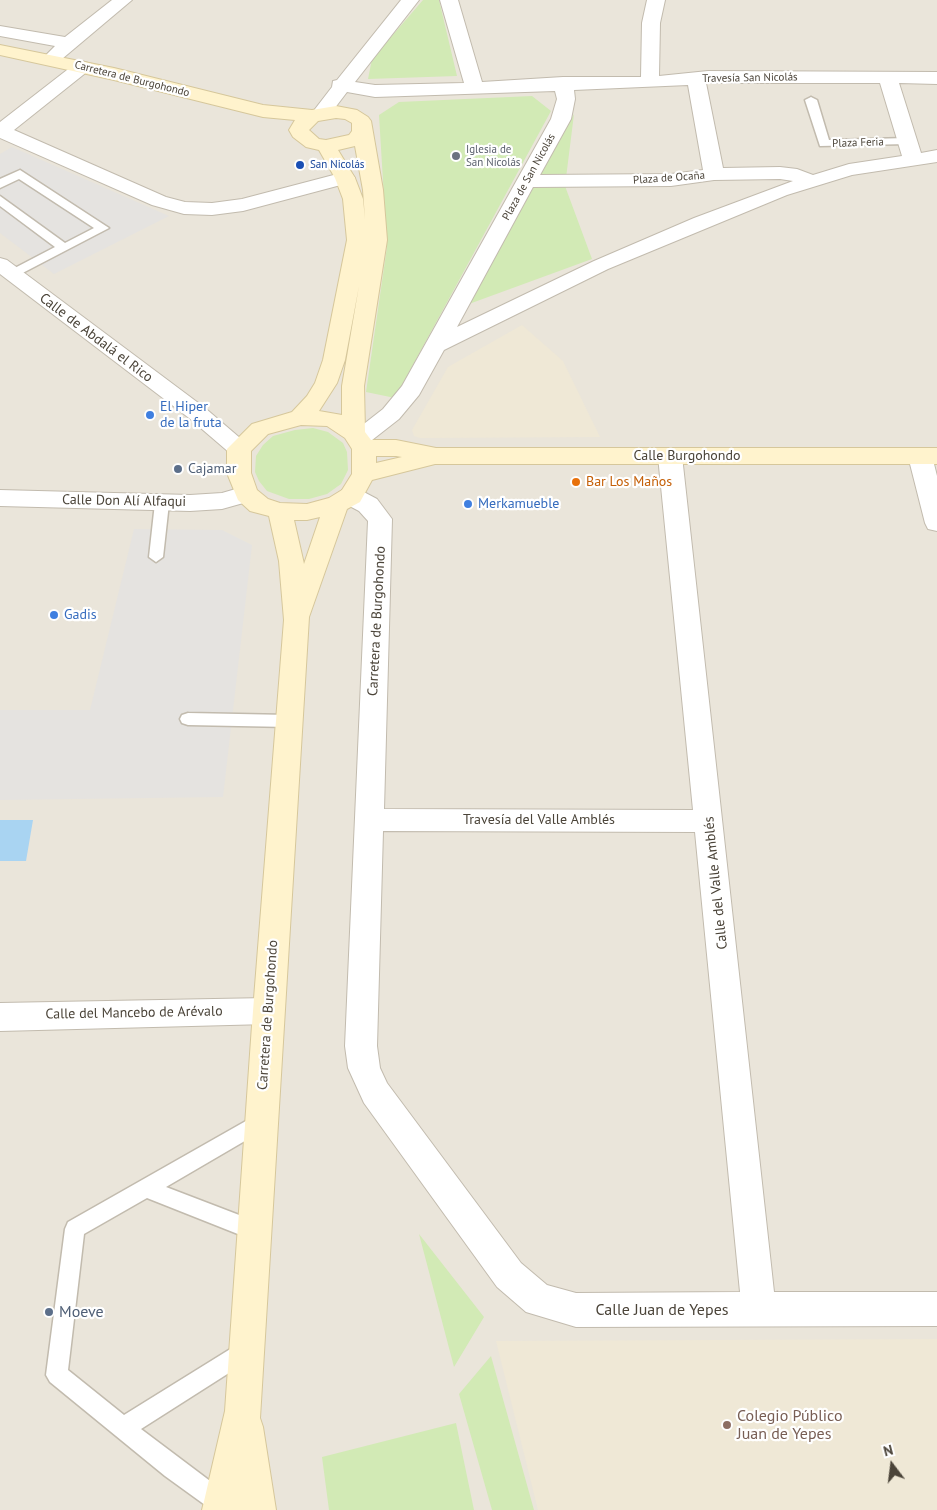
<!DOCTYPE html>
<html>
<head>
<meta charset="utf-8">
<style>
  body { margin:0 }
  #map { position:relative; width:937px; height:1510px; overflow:hidden; background:#f6f3ec; font-family:"PT Sans",sans-serif }
  canvas { display:block }
  .north { position:absolute; left:867px; top:1440px; width:50px; height:50px; -webkit-text-stroke:4px #fff; paint-order:stroke; rotate:345deg; font-size:14px; font-weight:700; line-height:20px; text-align:center; color:#4b4439 }
  .north::after { content:''; display:block; margin:auto; width:18px; height:22px; background:#4b4439; clip-path:polygon(50% 0,100% 100%,50% 72%,0 100%) }
</style>
</head>
<body>
<div id="map">
<canvas width="937" height="1510"></canvas>
<div class="north">N</div>
</div>
<script>
const ctx = document.querySelector('canvas').getContext('2d');
ctx.lineJoin = 'round';
function paint(path, color) {
  ctx.fillStyle = color;
  ctx.fill(path, 'evenodd');
}
function shape(rows) {
  const path = new Path2D();
  for (const r of rows) {
    path.moveTo(r[0], r[1]);
    for (let i = 2; i < r.length; i += 2) path.lineTo(r[i], r[i + 1]);
  }
  return path;
}
function stroke(path, color, width, dash) {
  ctx.strokeStyle = color;
  ctx.lineWidth = width;
  ctx.lineCap = dash ? 'butt' : 'round';
  ctx.setLineDash(dash || []);
  ctx.stroke(path);
}
function label(font, color, halo, rows, align = 'center') {
  ctx.font = font + ' "PT Sans",sans-serif';
  ctx.lineWidth = 4.5;
  ctx.setLineDash([]);
  ctx.textBaseline = 'middle';
  ctx.strokeStyle = halo;
  ctx.fillStyle = color;
  for (const [text, x, y, turn = 0] of rows) {
    ctx.save();
    ctx.translate(x, y);
    ctx.rotate((+turn || 0) * Math.PI / 180);
    ctx.textAlign = isNaN(turn) ? turn : align;
    if (halo) ctx.strokeText(text, 0, 0);
    ctx.fillText(text, 0, 0);
    ctx.restore();
  }
}
paint(shape([
  [0,0,937,0,937,1510,0,1510]
]), '#eae5da');
paint(shape([
  [522,325,563,361,600,437,420,438,414,436,412,430,448,367],
  [937,1339,937,1510,538,1510,496,1341]
]), '#efe8d6');
paint(shape([
  [423,0,439,0,457,76,368,79,372,59],
  [532,96,551,111,395,398,366,392,387,247,379,115,399,102],
  [574,114,565,186,592,259,469,304],
  [313,428,328,432,343,443,347,452,348,470,341,484,327,494,309,499,289,499,267,491,259,481,255,472,256,456,263,445,273,436,295,430],
  [419,1234,484,1317,454,1367],
  [491,1356,534,1510,492,1510,459,1394],
  [456,1423,474,1510,329,1510,322,1457]
]), '#d2eab5');
paint(shape([
  [12,147,169,216,54,274,0,233,0,154],
  [134,529,222,530,252,545,223,797,0,800,0,710,90,710]
]), '#e5e3e0');
paint(shape([
  [0,820,33,820,26,861,0,861]
]), '#a9d4f2');
const lane = shape([
  [811,97,817,100,829,140,907,138,913,141,907,144,820,146,805,100,811,97],
  [20,170,109,228,13,278,9,277,7,274,9,271,55,247,0,206,0,196,65,243,94,228,19,179,0,188,0,179,20,170],
  [162,498,169,503,163,557,156,562,149,557,155,503,162,498],
  [188,713,289,715,295,717,297,721,295,725,289,727,188,725,182,723,180,719,182,715,188,713],
  [260,1113,267,1116,270,1122,267,1128,166,1187,260,1223,263,1230,260,1237,253,1240,147,1198,84,1234,68,1370,124,1415,240,1343,247,1340,254,1343,257,1350,254,1357,141,1429,230,1496,233,1504,231,1510,212,1510,165,1476,50,1382,46,1375,65,1229,68,1222,260,1113]
]);
const street = shape([
  [112,0,132,0,56,64,44,64,41,60,55,46,0,36,0,26,65,37,112,0],
  [401,0,419,0,355,82,375,85,464,83,440,0,458,0,482,82,563,77,641,77,642,23,647,0,665,0,660,23,659,76,708,71,937,72,937,84,899,83,921,153,937,150,937,162,852,175,787,195,608,269,444,350,419,395,399,419,367,444,359,447,351,444,347,439,351,434,383,409,402,386,551,119,557,99,555,91,375,97,347,92,328,117,314,117,312,113,332,87,333,81,337,80,401,0],
  [706,83,880,83,902,156,849,164,813,175,797,169,780,167,723,168,706,83],
  [688,85,703,170,671,174,540,175,571,119,575,99,574,90,688,85],
  [780,179,793,181,694,218,594,261,457,327,533,187,671,186,714,180,780,179],
  [82,61,88,63,91,67,88,71,14,130,166,197,185,202,212,203,242,199,345,172,352,174,355,178,352,182,243,211,212,215,184,214,152,205,0,138,0,122,76,63,82,61],
  [0,258,7,260,205,408,247,444,251,449,247,454,239,457,231,454,189,418,0,274,0,258],
  [670,448,678,450,682,456,774,1292,937,1292,937,1326,576,1327,526,1312,497,1287,364,1103,348,1068,345,1046,368,521,359,511,342,502,339,496,342,490,351,488,360,490,377,499,392,519,384,809,693,810,658,456,662,450,670,448],
  [383,831,695,832,740,1292,576,1293,547,1285,521,1263,387,1083,380,1068,377,1046,383,831],
  [920,448,928,450,932,456,937,476,937,531,928,529,925,523,908,456,912,450,920,448],
  [246,486,254,488,258,494,254,500,222,509,190,511,0,506,0,490,190,495,222,493,246,486],
  [268,998,279,1001,283,1011,279,1021,268,1024,0,1031,0,1003,268,998]
]);
const secondary = shape([
  [0,45,114,68,263,105,312,110,336,106,357,110,368,117,371,121,383,190,387,240,364,386,365,432,371,440,396,440,436,448,937,448,937,464,435,464,372,480,360,502,347,509,309,617,260,1418,263,1427,276,1510,202,1510,225,1411,253,1011,284,620,279,561,269,516,250,511,238,500,227,473,227,449,252,424,292,412,307,396,315,383,323,360,347,240,343,199,335,178,319,150,306,147,293,137,289,130,295,120,263,117,114,80,0,55,0,45],
  [336,118,345,119,352,123,352,131,349,135,326,140,319,139,309,130,318,121,336,118],
  [355,146,363,190,365,219,363,199,355,178,338,150,355,146],
  [359,286,342,386,342,415,319,411,337,383,345,360,359,286],
  [301,425,327,426,345,438,352,449,352,474,342,490,329,498,307,504,280,503,268,499,257,490,251,473,251,451,268,434,301,425],
  [376,456,396,456,402,457,376,463,376,456],
  [320,517,304,564,294,520,307,520,320,517]
]);
stroke(lane, '#c2bbae', 3);
stroke(street, '#c2bbae', 2);
stroke(secondary, '#d6c79b', 2);
paint(lane, '#fff');
paint(street, '#fff');
paint(secondary, '#fff3cd');
for (const [x, y, r, color] of [
  [456,156,5,"#6b7280"],
  [300,165,5,"#1a4fb4"],
  [150,415,5,"#3f7fe0"],
  [178,469,5,"#5c6f8a"],
  [576,482,5,"#e8710a"],
  [468,504,5,"#3f7fe0"],
  [54,615,5,"#3f7fe0"],
  [49,1312,5,"#5c6f8a"],
  [727,1425,5,"#8d6e63"]
]) {
  const dot = new Path2D();
  dot.arc(x, y, r, 0, 2 * Math.PI);
  ctx.fillStyle = color;
  ctx.fill(dot);
  stroke(dot, '#fff', 2);
}
label('11px', '#4b4439', '#fff', [
  ["Travesía San Nicolás",750,78,-1],
  ["Carretera de Burgohondo",132,79,14],
  ["Plaza Feria",858,143,-2],
  ["Plaza de San Nicolás",529,177,-61],
  ["Plaza de Ocaña",669,178,-4]
]);
label('11px', '#5b616d', '#fff', [
  ["Iglesia de",466,150],
  ["San Nicolás",466,163]
], 'left');
label('11px', '#164399', '#fff', [
  ["San Nicolás",310,165]
], 'left');
label('14px', '#4b4439', '#fff', [
  ["Calle de Abdalá el Rico",96,338,37],
  ["Calle Burgohondo",687,456],
  ["Calle Don Alí Alfaqui",124,501,1],
  ["Carretera de Burgohondo",377,621,-87],
  ["Travesía del Valle Amblés",539,820],
  ["Calle del Valle Amblés",716,883,-96],
  ["Calle del Mancebo de Arévalo",134,1013,-1],
  ["Carretera de Burgohondo",268,1015,-86]
]);
label('14px', '#366cbe', '#fff', [
  ["El Hiper",160,407],
  ["de la fruta",160,423],
  ["Merkamueble",478,504],
  ["Gadis",64,615]
], 'left');
label('14px', '#4e5e75', '#fff', [
  ["Cajamar",188,469]
], 'left');
label('14px', '#c56008', '#fff', [
  ["Bar Los Maños",586,482]
], 'left');
label('16px', '#4b4439', '#fff', [
  ["Calle Juan de Yepes",662,1310]
]);
label('16px', '#4e5e75', '#fff', [
  ["Moeve",59,1312]
], 'left');
label('16px', '#785e54', '#fff', [
  ["Colegio Público",737,1416],
  ["Juan de Yepes",737,1434]
], 'left');
</script>
</body>
</html>
